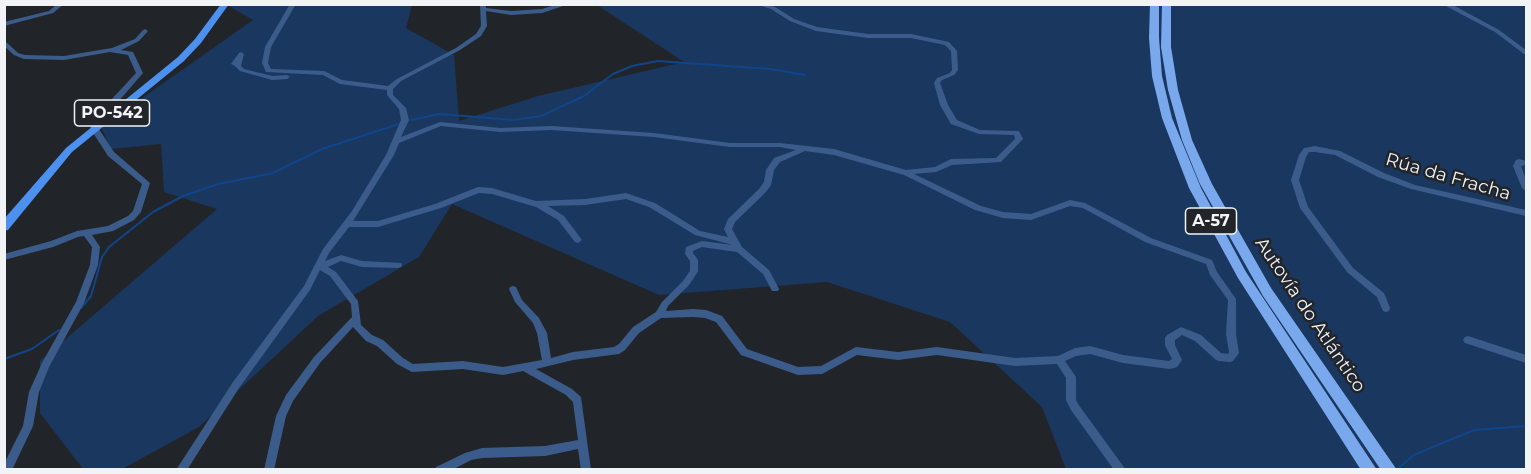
<!DOCTYPE html>
<html>
<head>
<meta charset="utf-8">
<style>
  body { margin:0 }
  #map { position:relative; width:1531px; height:474px; overflow:hidden; background:#21252a; font-family:Montserrat,sans-serif }
  canvas { display:block }
  .frame { position:absolute; inset:0; border:6px solid #f1f3f7; pointer-events:none }
</style>
</head>
<body>
<div id="map">
<canvas width="1531" height="474"></canvas>
<div class="frame"></div>
</div>
<script>
const ctx = document.querySelector('canvas').getContext('2d');
ctx.lineJoin = 'round';
function paint(path, color) {
  ctx.fillStyle = color;
  ctx.fill(path, 'evenodd');
}
function shape(rows) {
  const path = new Path2D();
  for (const r of rows) {
    path.moveTo(r[0], r[1]);
    for (let i = 2; i < r.length; i += 2) path.lineTo(r[i], r[i + 1]);
  }
  return path;
}
function stroke(path, color, width, dash) {
  ctx.strokeStyle = color;
  ctx.lineWidth = width;
  ctx.lineCap = dash ? 'butt' : 'round';
  ctx.setLineDash(dash || []);
  ctx.stroke(path);
}
function label(font, color, halo, rows, align = 'center') {
  ctx.font = font + ' Montserrat,sans-serif';
  ctx.lineWidth = 5;
  ctx.setLineDash([]);
  ctx.textBaseline = 'middle';
  ctx.strokeStyle = halo;
  ctx.fillStyle = color;
  for (const [text, x, y, turn = 0] of rows) {
    ctx.save();
    ctx.translate(x, y);
    ctx.rotate((+turn || 0) * Math.PI / 180);
    ctx.textAlign = isNaN(turn) ? turn : align;
    if (halo) ctx.strokeText(text, 0, 0);
    ctx.fillText(text, 0, 0);
    ctx.restore();
  }
}
paint(shape([
  [227,5,412,5,406,28,454,55,459,121,538,96,684,62,597,5,1526,5,1526,469,1066,469,1042,407,950,322,827,282,659,295,452,204,419,257,318,316,199,427,122,469,83,469,40,413,40,361,217,209,164,192,161,144,111,149,101,127,253,20]
]), '#1a375f');
stroke(shape([
  [411,120,439,114,514,120,541,116,584,96,613,74,632,66,658,61,770,69,805,75],
  [81,308,91,296,102,257,109,247,153,212,183,196,218,184,273,173,322,149,399,124],
  [4,359,32,349,59,330],
  [1396,470,1414,455,1474,430,1526,426]
]), '#10458a', 2);
paint(shape([
  [57,4,64,4,53,13,4,26,4,22,49,11,57,4],
  [290,4,296,4,271,47,268,63,271,69,324,71,342,80,388,86,397,79,456,48,476,34,481,26,480,4,486,4,486,8,511,11,542,9,558,4,569,4,542,13,511,15,486,11,487,26,481,36,460,50,401,81,393,89,393,95,406,108,409,120,401,137,440,122,500,128,551,126,654,133,730,143,780,143,834,149,906,170,935,167,951,159,996,158,1015,139,1014,135,979,134,951,124,940,105,934,83,937,78,950,73,952,70,951,51,945,45,911,38,868,38,816,31,790,21,771,9,755,4,767,4,775,7,794,19,817,27,868,34,911,34,949,42,957,51,958,70,954,75,942,80,940,83,948,105,957,120,980,130,1019,131,1023,139,1001,162,952,165,936,172,914,174,981,206,1003,212,1031,214,1070,200,1085,203,1151,238,1212,260,1217,272,1236,299,1236,334,1239,353,1233,361,1230,362,1219,361,1216,360,1195,341,1182,335,1175,340,1175,345,1182,360,1177,367,1174,368,1169,369,1123,363,1090,354,1076,356,1065,361,1076,377,1076,400,1078,404,1126,470,1114,470,1071,410,1066,400,1066,378,1057,364,1015,366,937,355,898,360,857,355,822,374,798,375,741,355,716,322,705,318,693,317,661,318,639,333,625,350,619,354,573,360,536,369,572,389,581,397,591,470,581,470,578,449,545,456,482,458,471,460,452,470,435,470,436,467,465,453,482,448,545,446,578,440,573,402,566,395,523,371,503,375,463,369,412,372,397,364,377,346,366,341,353,327,320,363,293,401,286,416,274,470,264,470,276,416,286,395,314,357,352,317,351,304,330,276,320,270,310,290,239,388,187,470,176,470,233,382,304,286,323,249,352,211,386,155,401,120,399,109,387,95,387,90,340,84,323,75,266,72,262,63,265,47,290,4],
  [441,126,500,132,551,130,654,137,730,147,780,147,796,150,774,158,766,170,764,182,759,189,728,219,724,229,728,237,700,231,655,203,626,193,585,199,536,201,492,188,478,187,435,204,378,221,353,221,394,155,399,143,441,126],
  [805,151,834,155,904,175,975,210,1003,218,1031,220,1070,206,1083,208,1145,242,1206,264,1210,275,1228,300,1226,334,1229,352,1228,354,1221,353,1201,335,1181,327,1167,335,1165,338,1165,345,1172,359,1169,361,1123,355,1090,346,1075,348,1058,356,1015,358,937,347,898,352,856,347,821,366,798,367,747,349,722,316,706,310,693,309,666,311,668,306,689,285,697,273,698,271,698,260,693,253,693,251,702,247,737,252,763,274,772,291,778,291,779,289,769,270,742,247,732,229,735,222,765,193,771,185,774,170,780,162,805,151],
  [479,193,492,194,536,207,558,220,575,242,578,243,582,240,564,216,548,206,585,205,626,199,649,207,695,235,733,245,702,241,686,247,685,254,690,261,690,271,683,281,662,302,656,312,633,327,619,344,614,347,573,352,551,358,547,333,539,318,522,300,516,287,513,286,510,287,509,289,515,302,533,323,537,333,542,360,503,367,463,361,413,364,403,358,383,340,372,335,361,325,358,301,336,272,328,267,341,261,362,267,398,268,401,267,402,265,401,263,362,261,341,255,325,261,329,253,349,227,378,227,441,208,479,193],
  [1442,4,1451,4,1499,30,1526,50,1526,55,1524,54,1495,32,1442,4],
  [145,29,148,31,139,41,121,50,133,52,143,73,105,117,104,123,100,125,96,123,98,114,136,73,128,55,110,52,64,60,24,59,14,55,4,46,4,40,18,53,25,55,64,56,112,48,135,39,143,30,145,29],
  [241,52,244,54,241,66,244,69,272,76,287,75,290,77,287,79,272,80,240,71,235,66,231,64,239,53,241,52],
  [91,126,97,126,114,152,150,183,141,212,134,220,113,231,92,235,100,247,98,265,84,303,49,367,39,392,33,426,12,470,4,470,4,464,23,426,29,392,42,363,76,302,90,265,92,247,84,236,78,237,53,247,4,260,4,254,51,241,77,231,108,226,128,216,133,211,142,184,108,156,90,128,91,126],
  [1315,146,1340,151,1384,173,1415,185,1526,210,1526,216,1411,189,1378,177,1335,155,1315,152,1309,152,1306,157,1299,180,1308,207,1353,268,1384,293,1390,308,1389,311,1386,312,1383,311,1377,297,1347,272,1300,208,1291,180,1299,155,1304,148,1315,146],
  [1519,159,1526,161,1526,165,1521,166,1526,180,1526,191,1522,188,1513,166,1516,160,1519,159],
  [1468,336,1526,355,1526,363,1465,343,1463,340,1465,337,1468,336]
]), '#3b5c8a');
paint(shape([
  [221,4,229,4,201,43,184,61,72,152,8,230,4,231,4,219,66,148,178,57,195,39,221,4]
]), '#4c91f0');
paint(shape([
  [1150,4,1159,4,1159,38,1162,76,1172,118,1201,188,1246,272,1377,470,1361,470,1238,278,1189,188,1162,118,1152,76,1149,38,1150,4],
  [1162,4,1171,4,1171,47,1178,90,1192,140,1212,184,1271,288,1397,470,1381,470,1263,296,1200,184,1182,140,1168,90,1161,47,1162,4]
]), '#79a9ec');
for (const [x, y, w] of [
  [112,113,75],
  [1211,221,51]
]) {
  const box = new Path2D();
  box.roundRect(x - w / 2, y - 13, w, 26, 4.5);
  ctx.fillStyle = '#21252a';
  ctx.fill(box);
  stroke(box, '#f1f3f7', 1.5);
}
label('bold 16px', '#f1f3f7', null, [
  ["PO-542",112,113],
  ["A-57",1211,221]
]);
label('18px', '#f1f3f7', '#21252a', [
  ["Rúa da Fracha",1448,177,16],
  ["Autovía do Atlántico",1310,315,56]
]);
</script>
</body>
</html>
